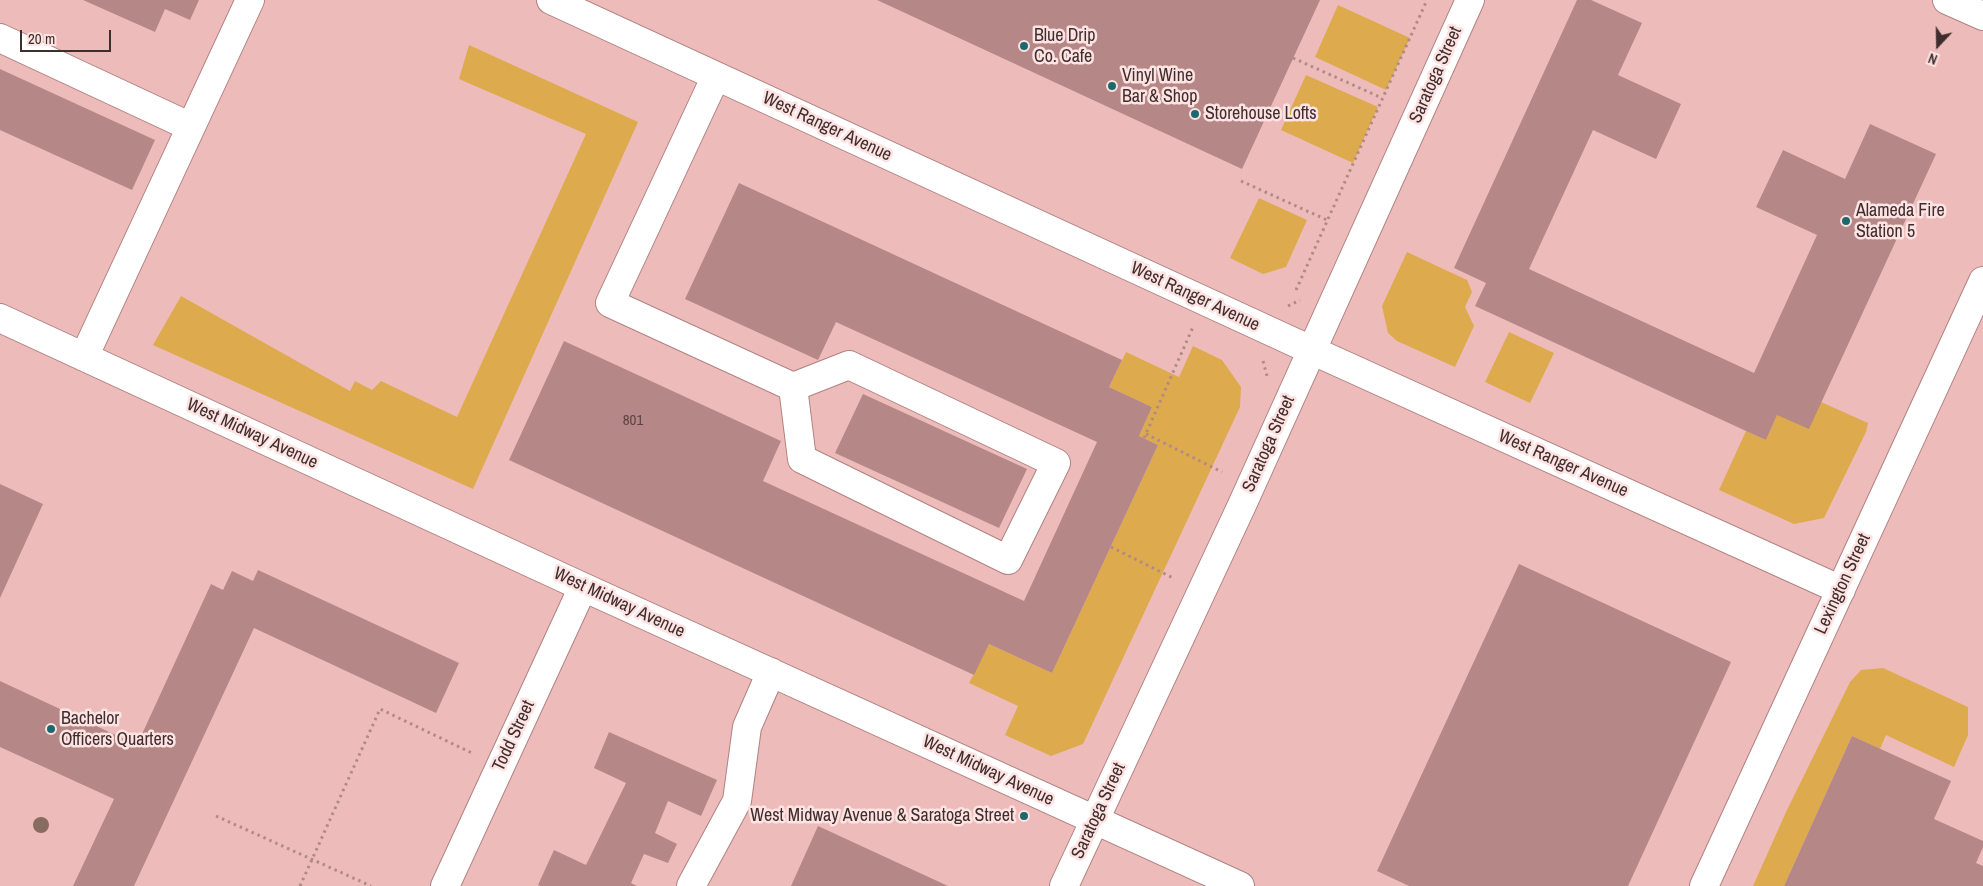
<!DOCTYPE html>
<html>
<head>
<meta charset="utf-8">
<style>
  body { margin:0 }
  #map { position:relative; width:1983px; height:886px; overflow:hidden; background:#edbcba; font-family:"Archivo Narrow",sans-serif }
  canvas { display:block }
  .north { position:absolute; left:1913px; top:20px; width:50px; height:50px; -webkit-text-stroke:4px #fde3e2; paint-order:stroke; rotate:201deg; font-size:14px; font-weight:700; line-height:20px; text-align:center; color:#402d2d }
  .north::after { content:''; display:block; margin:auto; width:18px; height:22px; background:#402d2d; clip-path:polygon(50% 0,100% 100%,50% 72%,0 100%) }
  .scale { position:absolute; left:20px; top:30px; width:91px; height:22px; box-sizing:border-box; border:2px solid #402d2d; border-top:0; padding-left:6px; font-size:15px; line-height:18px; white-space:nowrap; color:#402d2d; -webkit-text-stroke:4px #fde3e2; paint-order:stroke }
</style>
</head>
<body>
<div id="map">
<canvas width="1983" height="886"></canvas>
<div class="north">N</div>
<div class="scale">20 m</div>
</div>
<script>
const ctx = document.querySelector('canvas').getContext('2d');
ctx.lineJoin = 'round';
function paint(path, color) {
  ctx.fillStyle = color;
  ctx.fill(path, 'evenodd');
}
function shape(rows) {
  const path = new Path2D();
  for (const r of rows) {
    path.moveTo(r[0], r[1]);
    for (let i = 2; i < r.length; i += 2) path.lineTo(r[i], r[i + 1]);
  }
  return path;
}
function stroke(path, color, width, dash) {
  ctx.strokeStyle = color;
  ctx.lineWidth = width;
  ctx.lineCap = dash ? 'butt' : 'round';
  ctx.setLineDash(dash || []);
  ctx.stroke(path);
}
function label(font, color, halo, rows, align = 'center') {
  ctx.font = font + ' "Archivo Narrow",sans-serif';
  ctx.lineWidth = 5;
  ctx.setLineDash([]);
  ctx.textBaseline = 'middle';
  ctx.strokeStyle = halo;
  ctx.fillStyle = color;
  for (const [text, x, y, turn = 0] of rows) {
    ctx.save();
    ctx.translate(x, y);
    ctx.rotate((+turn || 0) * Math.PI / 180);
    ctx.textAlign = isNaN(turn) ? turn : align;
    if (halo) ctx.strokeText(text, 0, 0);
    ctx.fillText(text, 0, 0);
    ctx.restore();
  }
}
paint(shape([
  [1338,5,1410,38,1386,90,1315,57],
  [469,45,638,122,473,489,153,345,181,296,350,391,355,381,372,390,381,381,457,417,586,134,459,79],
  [1306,75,1378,107,1353,163,1281,130],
  [1259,198,1307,220,1286,267,1263,274,1230,258],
  [1407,252,1467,280,1472,292,1465,307,1474,326,1455,367,1397,341,1388,333,1382,306],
  [1509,332,1554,353,1530,403,1485,382],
  [1193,346,1222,360,1241,387,1240,407,1083,744,1051,756,1005,735,1018,706,969,683,989,644,1052,673,1158,445,1139,436,1152,407,1109,387,1126,352,1179,377],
  [1821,402,1868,423,1866,432,1824,518,1794,524,1719,490,1746,431,1766,440,1777,415],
  [1883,668,1968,707,1968,735,1954,767,1886,735,1880,749,1852,736,1784,886,1753,886,1786,812,1850,682,1861,670]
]), '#ddaa4d');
paint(shape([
  [83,0,199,0,190,20,165,9,155,32],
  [877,0,1320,0,1242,169],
  [1577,0,1591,0,1642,23,1618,75,1681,104,1656,159,1593,130,1529,269,1754,373,1817,235,1756,207,1783,150,1845,179,1870,124,1936,154,1809,429,1777,415,1766,440,1746,431,1475,306,1486,283,1454,268],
  [0,69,155,140,132,190,0,130],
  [739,183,1122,360,1109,387,1152,407,1139,436,1158,445,1052,673,989,644,974,675,509,460,564,341,781,441,763,481,1024,601,1097,442,836,322,818,360,685,299],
  [863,394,1027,469,999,528,835,453],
  [0,484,43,504,0,598],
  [1519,564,1731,662,1628,886,1409,886,1377,871],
  [258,570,459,663,436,713,254,628,134,886,73,886,114,799,0,747,0,681,137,745,211,584,223,590,232,571,253,581],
  [609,732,717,780,701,816,668,801,655,833,677,844,668,863,644,854,631,883,637,886,540,886,538,885,554,850,586,865,626,783,594,768],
  [1852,736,1951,781,1934,819,1983,841,1983,847,1976,863,1983,866,1983,886,1784,886],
  [818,826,948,886,791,886]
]), '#b58786');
const minor = shape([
  [551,0,1311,350,1841,590],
  [1947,0,1983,16],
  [0,38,191,127],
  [716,76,610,303,793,387,849,365,1056,463,1008,560,802,459,793,387],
  [0,318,583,587,1240,886],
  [84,357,250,0],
  [445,886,583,587],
  [691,886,737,801,747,727,771,672],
  [1064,886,1242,505,1470,0],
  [1704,886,1983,281]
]);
stroke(minor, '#b08281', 30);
stroke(shape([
  [1293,58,1382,98],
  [1241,181,1327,220],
  [1296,290,1427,0],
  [1288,306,1300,300],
  [1263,361,1267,376],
  [1146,434,1222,472],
  [1144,438,1193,327],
  [1111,547,1173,578],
  [216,816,371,886],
  [300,886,380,709,474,754]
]), '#b08a88', 3, [2.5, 4]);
stroke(minor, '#fff', 28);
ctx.fillStyle = '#886c61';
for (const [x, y] of [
  [41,825]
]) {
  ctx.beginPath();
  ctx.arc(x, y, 8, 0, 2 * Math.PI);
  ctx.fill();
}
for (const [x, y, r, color] of [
  [1024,46,5,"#1c696d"],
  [1112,86,5,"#1c696d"],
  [1195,114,5,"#1c696d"],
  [1846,221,5,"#1c696d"],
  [51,729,5,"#1c696d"],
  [1024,816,5,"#1c696d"]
]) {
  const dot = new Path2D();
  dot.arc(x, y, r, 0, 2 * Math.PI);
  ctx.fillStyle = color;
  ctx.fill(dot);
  stroke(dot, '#fde3e2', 2);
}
label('15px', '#5d4443', null, [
  ["801",633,421]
]);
label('18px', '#402d2d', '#fde3e2', [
  ["Blue Drip",1034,36],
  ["Co. Cafe",1034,57],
  ["Vinyl Wine",1122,76],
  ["Bar & Shop",1122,97],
  ["Storehouse Lofts",1205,114],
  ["Alameda Fire",1856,211],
  ["Station 5",1856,232],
  ["Bachelor",61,719],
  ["Officers Quarters",61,740],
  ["West Midway Avenue & Saratoga Street",1014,816,"right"]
], 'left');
label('18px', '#402d2d', '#fde3e2', [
  ["Saratoga Street",1436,75,-66],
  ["West Ranger Avenue",827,127,25],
  ["West Ranger Avenue",1195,297,25],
  ["West Midway Avenue",252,434,25],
  ["Saratoga Street",1269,444,-66],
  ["West Ranger Avenue",1563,464,24],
  ["Lexington Street",1843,584,-65],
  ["West Midway Avenue",619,603,25],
  ["Todd Street",514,736,-65],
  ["West Midway Avenue",988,771,25],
  ["Saratoga Street",1099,811,-65]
]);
</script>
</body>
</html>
